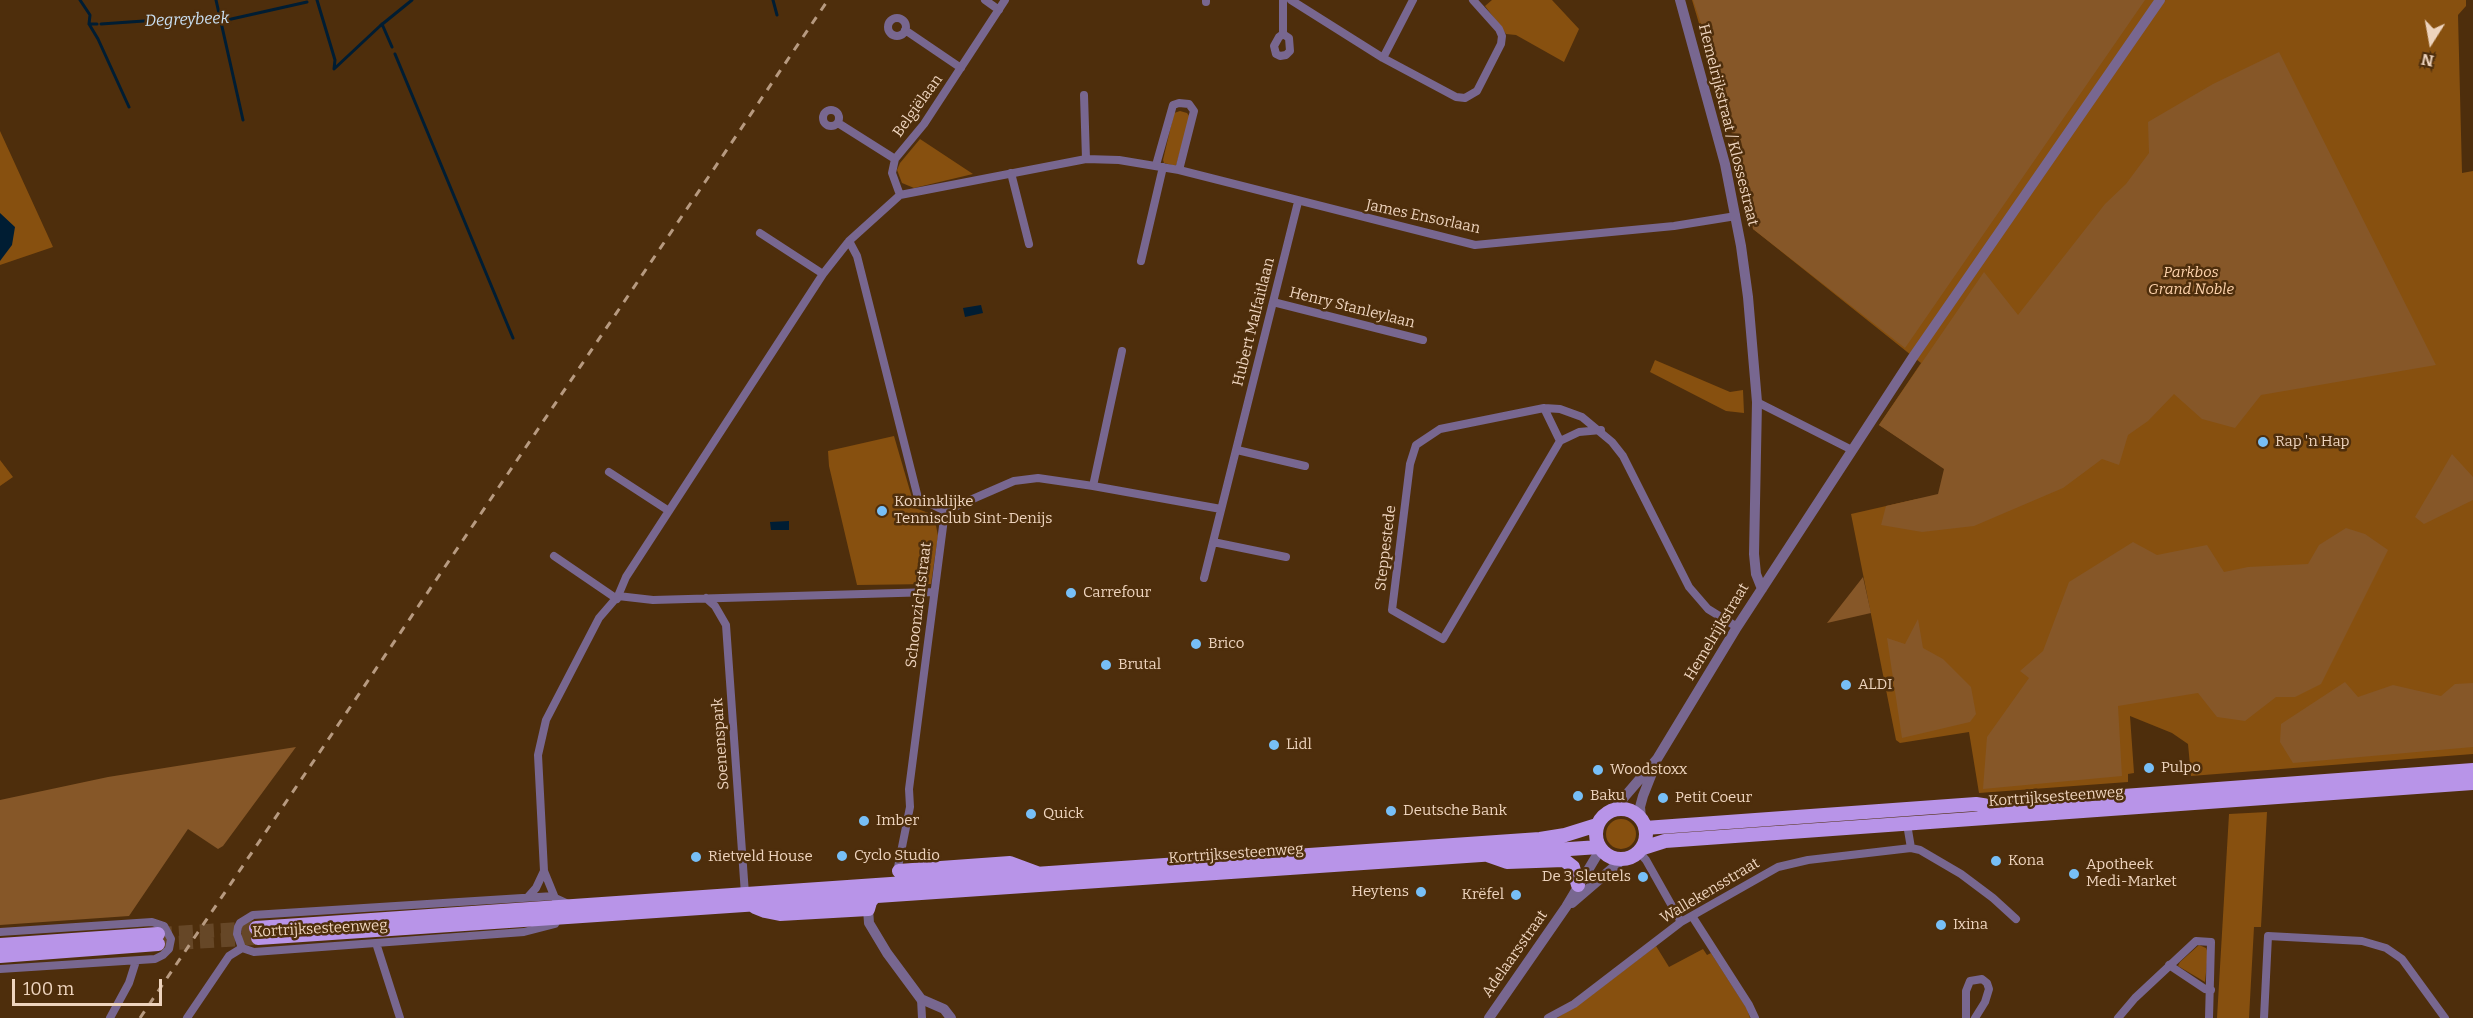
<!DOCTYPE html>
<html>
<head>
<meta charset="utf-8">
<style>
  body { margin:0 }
  #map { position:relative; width:2473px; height:1018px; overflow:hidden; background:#4e2e0c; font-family:Bitter,serif }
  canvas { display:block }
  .north { position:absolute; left:2401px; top:12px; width:60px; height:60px; -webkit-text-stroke:4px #4e2e0c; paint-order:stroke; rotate:191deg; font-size:16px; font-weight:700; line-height:24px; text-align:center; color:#eed4be }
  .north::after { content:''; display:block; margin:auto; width:21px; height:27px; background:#eed4be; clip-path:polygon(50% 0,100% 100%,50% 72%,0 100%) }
  .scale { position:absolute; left:12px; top:979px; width:150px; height:27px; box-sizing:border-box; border:3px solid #eed4be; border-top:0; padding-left:8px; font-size:18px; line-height:21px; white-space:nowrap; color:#eed4be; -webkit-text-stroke:4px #4e2e0c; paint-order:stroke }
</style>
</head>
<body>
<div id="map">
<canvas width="2473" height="1018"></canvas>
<div class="north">N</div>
<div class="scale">100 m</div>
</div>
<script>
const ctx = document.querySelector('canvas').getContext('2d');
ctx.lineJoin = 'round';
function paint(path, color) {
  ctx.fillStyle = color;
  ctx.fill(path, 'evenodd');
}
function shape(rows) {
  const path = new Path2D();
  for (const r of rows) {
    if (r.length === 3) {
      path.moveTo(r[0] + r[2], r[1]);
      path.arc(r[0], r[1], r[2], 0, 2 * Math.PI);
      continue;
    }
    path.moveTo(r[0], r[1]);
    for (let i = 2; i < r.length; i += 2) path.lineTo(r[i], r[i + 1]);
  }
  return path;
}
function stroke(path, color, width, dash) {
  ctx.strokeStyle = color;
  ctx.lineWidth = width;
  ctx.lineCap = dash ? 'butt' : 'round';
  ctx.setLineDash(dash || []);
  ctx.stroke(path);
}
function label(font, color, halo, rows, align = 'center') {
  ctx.font = font + ' Bitter,serif';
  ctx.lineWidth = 5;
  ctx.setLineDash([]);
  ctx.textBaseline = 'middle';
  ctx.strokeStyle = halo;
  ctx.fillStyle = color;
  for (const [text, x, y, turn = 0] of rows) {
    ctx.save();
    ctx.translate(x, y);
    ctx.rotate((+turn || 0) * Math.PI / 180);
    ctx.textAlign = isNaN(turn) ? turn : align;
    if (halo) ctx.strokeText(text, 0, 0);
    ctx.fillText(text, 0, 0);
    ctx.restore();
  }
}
paint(shape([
  [1492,0,1552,0,1579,29,1564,62,1516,35,1506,34,1485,6],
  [1692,0,2466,0,2466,6,2458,15,2462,173,2473,171,2473,754,2191,776,2188,744,2172,733,2130,716,2134,773,2128,774,2128,782,1979,793,1969,732,1900,743,1896,740,1851,514,1917,499,1983,493,1879,425,1921,363,1753,229,1740,161],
  [1180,111,1187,113,1190,117,1176,166,1164,163,1163,160,1174,113],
  [0,131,53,247,0,265],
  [920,139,973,174,914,188,902,183,897,170,900,163],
  [1655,360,1730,392,1743,390,1744,413,1726,411,1650,372],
  [894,436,915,508,934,515,938,536,931,584,857,585,829,466,828,451],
  [0,460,13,477,0,486],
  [2267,812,2261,927,2254,927,2249,1018,2217,1018,2229,814],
  [1621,834,15],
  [2199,945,2206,948,2208,953,2205,982,2178,966,2180,962],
  [1656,946,1669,967,1703,949,1707,955,1711,953,1747,1009,1750,1018,1557,1018,1582,1002]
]), '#87500f');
paint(shape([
  [1693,0,2145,0,1905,348,1753,229,1740,161,1710,50],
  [2279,52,2436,365,2261,395,2235,428,2202,419,2174,394,2148,421,2128,435,2119,465,2102,459,2063,488,1974,526,1922,532,1881,525,1886,506,1938,494,1944,469,1879,425,1984,272,2018,315,2105,204,2126,184,2149,153,2148,122,2213,84],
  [2452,454,2473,477,2473,500,2424,524,2415,517],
  [2346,528,2365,534,2388,550,2321,684,2295,697,2276,697,2245,721,2217,717,2198,693,2118,706,2122,776,1983,789,1987,737,2029,678,2020,671,2043,651,2069,582,2133,542,2157,555,2207,545,2224,572,2248,567,2308,564,2319,545],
  [1863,577,1871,613,1827,623],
  [1918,619,1923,648,1943,659,1971,687,1976,714,1970,722,1902,738,1887,638,1905,644],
  [2345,682,2358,697,2393,685,2441,696,2455,684,2473,683,2473,747,2293,763,2280,742,2281,724],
  [296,747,223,846,218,849,188,829,129,916,0,925,0,800,108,777]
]), '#865728');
paint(shape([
  [0,213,15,227,12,245,0,261],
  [981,305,983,313,965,317,963,308],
  [789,521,789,530,771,530,770,522]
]), '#001d33');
stroke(shape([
  [80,0,90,15,89,24,97,24],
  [216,0,243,120],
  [317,0,335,60,334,69,380,26,412,0],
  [773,0,777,15],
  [89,24,98,39,129,107],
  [101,24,215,16,227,20,307,2],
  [382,24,392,47],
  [395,54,513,338]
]), '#001d33', 3);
stroke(shape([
  [158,934,256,928],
  [158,944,258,938]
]), '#664727', 14, [14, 7]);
stroke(shape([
  [985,0,999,10],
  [1283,0,1283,34,1289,38,1290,51,1286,55,1280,56,1276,54,1274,46,1279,37,1283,34],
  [1291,0,1383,58,1456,97,1465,98,1477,91,1501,44,1502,36,1499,29,1473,0],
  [1206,2,1206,0],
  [897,27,9],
  [905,30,961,68],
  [1383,58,1413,0],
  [1084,95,1086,159],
  [831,118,8],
  [838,123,895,159],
  [1156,165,1173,105,1179,103,1189,104,1194,111,1179,170],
  [1011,173,1029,244],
  [900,195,892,173,895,159,924,124,1005,0],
  [760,233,823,274],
  [849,241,857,256,918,498,945,511,909,789,910,807,897,872],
  [1141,261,1163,167],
  [1273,302,1423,340],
  [1757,402,1852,450],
  [1544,408,1440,429,1416,445,1410,464,1392,610,1443,639,1560,441,1579,432,1601,430],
  [1560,441,1544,408,1560,409,1582,417,1612,442,1623,456,1689,587,1708,609,1737,627],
  [1237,450,1305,466],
  [609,472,669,511],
  [1093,486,1122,351],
  [945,511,1014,481,1038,478,1093,486,1221,509],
  [1213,542,1286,557],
  [554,556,617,599],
  [1204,578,1298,202],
  [618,596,653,600,933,592],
  [706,598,715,606,726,625,745,894],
  [1907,824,1911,848],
  [1639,852,1646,860,1681,922],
  [528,897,536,888,544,871],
  [568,904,555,898,544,871,538,755,546,720,599,618,618,596,626,577,823,274,849,241,900,195,1086,159,1119,160,1179,170,1475,245,1674,226,1736,216],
  [1692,916,1749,1005,1755,1018],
  [0,932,152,922,164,926,171,939,169,949,163,955,155,959,0,969],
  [376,943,400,1018],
  [242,948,237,934,238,927,240,923,253,915,554,896],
  [242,948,254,952,524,932,555,924,559,917],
  [2169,965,2205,989,2211,990],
  [921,999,922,1018],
  [110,1018,129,983,136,961],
  [187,1018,229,956,242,948],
  [1548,1018,1574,1004,1681,922,1778,867,1808,860,1911,848,1920,850,1961,874,1993,898,2016,919],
  [1966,1018,1966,991,1970,981,1982,979,1987,983,1989,989,1985,1002,1975,1018],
  [2118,1018,2135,998,2196,941,2211,942,2209,1018],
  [2264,1018,2268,936,2362,941,2386,948,2402,959,2445,1018]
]), '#786790', 8);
stroke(shape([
  [1680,0,1725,164,1741,246,1748,297,1757,402,1754,554,1756,574,1762,589],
  [1614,809,1657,759,1737,627,1913,357,2160,0],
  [1641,818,1640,807,1643,796,1654,768],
  [1572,903,1622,860],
  [868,909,869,923,887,953,921,999,944,1009,951,1018],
  [1489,1018,1566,907,1600,850]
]), '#786790', 10);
stroke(shape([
  [1621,834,25],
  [1645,828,1976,804,1989,806,2473,770],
  [1643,848,1665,841,2473,783],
  [1487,855,1507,862,1564,860,1573,867,1578,885],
  [899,871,1010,863,1037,873],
  [755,907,765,911,780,914,868,909,870,902,878,892],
  [256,928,1540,839,1565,835,1597,825],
  [258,938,1599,847],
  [0,945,158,934],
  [0,956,158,944]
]), '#b894e8', 14);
stroke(shape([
  [140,1018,828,0]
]), '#b79a80', 3, [8, 8]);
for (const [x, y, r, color] of [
  [2263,442,6,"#77bff7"],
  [882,511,6,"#77bff7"],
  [1071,593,6,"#77bff7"],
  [1196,644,6,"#77bff7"],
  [1106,665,6,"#77bff7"],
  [1846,685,6,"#77bff7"],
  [1274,745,6,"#77bff7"],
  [2149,768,6,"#77bff7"],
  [1598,770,6,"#77bff7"],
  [1578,796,6,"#77bff7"],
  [1663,798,6,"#77bff7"],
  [1391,811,6,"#77bff7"],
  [1031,814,6,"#77bff7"],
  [864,821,6,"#77bff7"],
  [842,856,6,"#77bff7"],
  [696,857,6,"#77bff7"],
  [1996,861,6,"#77bff7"],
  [2074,874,6,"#77bff7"],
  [1643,877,6,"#77bff7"],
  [1421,892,6,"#77bff7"],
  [1516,895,6,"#77bff7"],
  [1941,925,6,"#77bff7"]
]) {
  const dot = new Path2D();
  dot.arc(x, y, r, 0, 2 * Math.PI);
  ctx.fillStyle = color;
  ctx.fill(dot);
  stroke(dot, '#4e2e0c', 2);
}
label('15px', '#eed4be', '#4e2e0c', [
  ["Belgiëlaan",918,106,-54],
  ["Hemelrijkstraat / Klossestraat",1728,125,76],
  ["James Ensorlaan",1423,217,12],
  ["Henry Stanleylaan",1352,308,14],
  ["Hubert Malfaitlaan",1254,322,-76],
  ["Steppestede",1386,548,-83],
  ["Schoonzichtstraat",919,605,-83],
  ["Hemelrijkstraat",1717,632,-59],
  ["Soenenspark",721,744,-94],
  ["Kortrijksesteenweg",2056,797,-4],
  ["Kortrijksesteenweg",1236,854,-4],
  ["Wallekensstraat",1710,891,-31],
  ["Kortrijksesteenweg",320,929,-3],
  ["Adelaarsstraat",1515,954,-55]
]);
label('italic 15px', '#fed3ac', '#4e2e0c', [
  ["Parkbos",2191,273],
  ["Grand Noble",2191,290]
]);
label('15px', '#eed4be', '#4e2e0c', [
  ["Rap 'n Hap",2275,442],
  ["Koninklijke",894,502],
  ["Tennisclub Sint-Denijs",894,519],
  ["Carrefour",1083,593],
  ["Brico",1208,644],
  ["Brutal",1118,665],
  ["ALDI",1858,685],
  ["Lidl",1286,745],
  ["Pulpo",2161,768],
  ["Woodstoxx",1610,770],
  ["Baku",1590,796],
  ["Petit Coeur",1675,798],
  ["Deutsche Bank",1403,811],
  ["Quick",1043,814],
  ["Imber",876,821],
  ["Cyclo Studio",854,856],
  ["Rietveld House",708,857],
  ["Kona",2008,861],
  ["Apotheek",2086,865],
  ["Medi-Market",2086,882],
  ["De 3 Sleutels",1631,877,"right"],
  ["Heytens",1409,892,"right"],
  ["Krëfel",1504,895,"right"],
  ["Ixina",1953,925]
], 'left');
label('italic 16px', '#cae0f3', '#4e2e0c', [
  ["Degreybeek",187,20,-2]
]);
</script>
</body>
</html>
